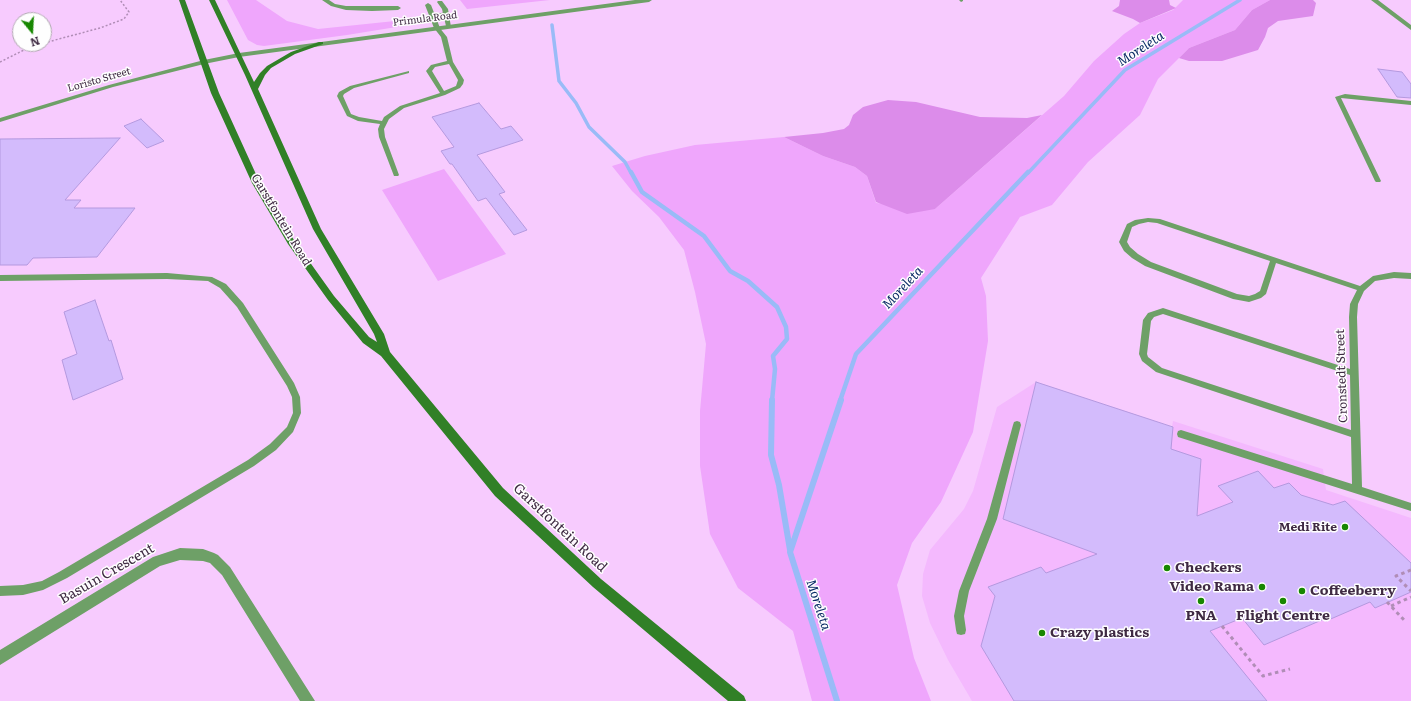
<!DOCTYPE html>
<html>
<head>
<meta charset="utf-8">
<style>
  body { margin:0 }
  #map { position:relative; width:1411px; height:701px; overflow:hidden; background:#f7cbfe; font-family:Literata,serif }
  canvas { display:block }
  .north { position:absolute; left:12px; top:12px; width:40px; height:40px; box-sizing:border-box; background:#fefefe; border:1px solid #b2a9b3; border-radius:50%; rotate:162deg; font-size:11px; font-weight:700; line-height:16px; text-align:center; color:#3f2a43 }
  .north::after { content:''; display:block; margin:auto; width:14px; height:18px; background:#178701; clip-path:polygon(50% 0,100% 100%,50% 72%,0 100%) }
</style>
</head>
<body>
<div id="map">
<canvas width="1411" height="701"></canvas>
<div class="north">N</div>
</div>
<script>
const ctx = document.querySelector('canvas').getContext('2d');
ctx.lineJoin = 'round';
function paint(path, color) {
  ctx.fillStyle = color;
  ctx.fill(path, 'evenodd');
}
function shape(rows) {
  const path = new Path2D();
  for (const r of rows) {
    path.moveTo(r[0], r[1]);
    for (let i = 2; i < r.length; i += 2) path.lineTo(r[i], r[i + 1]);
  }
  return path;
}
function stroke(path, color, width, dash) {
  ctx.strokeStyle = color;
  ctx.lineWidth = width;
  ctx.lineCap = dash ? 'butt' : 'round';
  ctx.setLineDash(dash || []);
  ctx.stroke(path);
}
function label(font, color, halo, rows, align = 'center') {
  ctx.font = font + ' Literata,serif';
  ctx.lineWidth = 3;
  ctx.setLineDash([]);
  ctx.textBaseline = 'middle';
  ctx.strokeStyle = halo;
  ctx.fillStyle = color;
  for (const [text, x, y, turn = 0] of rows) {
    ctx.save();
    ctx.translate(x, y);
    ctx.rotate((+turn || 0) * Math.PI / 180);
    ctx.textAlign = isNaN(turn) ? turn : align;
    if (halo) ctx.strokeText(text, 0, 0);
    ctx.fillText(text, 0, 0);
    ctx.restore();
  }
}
paint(shape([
  [1036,382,1172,427,1173,421,1323,469,1326,490,1411,518,1411,701,972,701,948,660,930,623,922,596,923,574,930,550,964,509,973,491,997,407]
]), '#f4b9fe');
paint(shape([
  [227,0,256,0,287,21,318,29,414,19,415,24,347,35,264,46,257,45,248,40],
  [460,0,550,0,467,9],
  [1183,0,1270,0,1252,10,1235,30,1189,48,1158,79,1140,115,1088,162,1052,205,1020,217,981,278,986,296,988,341,973,432,941,502,912,543,897,585,914,658,931,701,812,701,793,631,738,588,710,534,700,466,700,411,706,344,695,292,684,250,659,217,632,191,612,166,645,156,695,145,784,137,823,156,855,167,867,176,876,203,935,209,1064,96,1094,61,1124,34,1140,23,1173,10],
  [444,169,506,254,438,281,382,190]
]), '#efa6fc');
paint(shape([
  [1120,0,1169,0,1170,5,1176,8,1140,23,1133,19,1112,11,1119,6],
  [1270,0,1313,0,1316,3,1313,16,1278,21,1268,28,1265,37,1258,50,1222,61,1189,61,1179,58,1189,48,1235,30,1252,10],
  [888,100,916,102,980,117,1027,118,1042,115,935,209,907,214,876,202,867,176,855,167,823,156,784,137,823,133,844,129,849,125,853,115,863,107]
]), '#dc8cea');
stroke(shape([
  [552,25,559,81,576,103,589,127,625,162,631,173],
  [1028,173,1125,70,1240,0]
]), '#99bbf7', 3.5);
stroke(shape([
  [631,172,642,192,704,236,730,271,748,281,777,307,786,327,787,339,773,356,775,369,772,401],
  [840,401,856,354,1028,172]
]), '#99bbf7', 4.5);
stroke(shape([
  [772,400,771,455,779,485,790,550],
  [837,701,790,552,841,400]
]), '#99bbf7', 6);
const building = shape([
  [1378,69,1402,72,1411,84,1411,98,1397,97,1378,69],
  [479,103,501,129,511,126,523,140,477,155,505,192,499,194,527,230,514,235,486,198,478,201,452,164,450,164,441,151,454,147,432,117,479,103],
  [141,119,164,141,147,148,124,126,141,119],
  [120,138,65,200,81,200,74,208,135,208,97,257,33,258,27,265,0,265,0,139,120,138],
  [95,300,109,341,111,340,123,379,73,400,62,360,77,354,64,312,95,300],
  [1036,382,1173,427,1171,449,1201,459,1197,516,1233,502,1218,486,1258,471,1274,488,1289,483,1301,495,1333,505,1345,501,1411,563,1411,592,1375,608,1370,602,1326,621,1324,619,1264,645,1242,618,1210,631,1267,701,1014,701,981,646,995,596,988,587,1041,567,1046,573,1097,554,1003,519,1036,382]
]);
paint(building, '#d3bbfc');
stroke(building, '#b499df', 1);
stroke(shape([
  [44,43,100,28,124,19,129,12,120,0],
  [0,62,26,49,41,44]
]), '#b08db6', 1.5, [2, 2]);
stroke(shape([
  [1411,570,1396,576,1411,591],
  [1387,602,1405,621],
  [1391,606,1411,597],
  [1222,626,1263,676,1290,669]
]), '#b08db6', 3, [3.5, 3.5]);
paint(shape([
  [959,0,963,0,963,1,961,2,959,0],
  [446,12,448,12,448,14,433,16,431,15,446,12],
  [435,27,439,27,447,37,453,62,464,80,463,84,460,88,445,95,404,108,389,119,384,129,385,137,399,175,398,176,394,176,379,137,378,129,380,124,358,121,347,116,337,96,339,92,350,86,409,71,409,73,354,88,344,94,343,96,351,114,359,117,382,121,384,117,400,106,440,93,426,71,431,65,447,61,441,37,434,28,435,27],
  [449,64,458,80,456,86,444,91,432,71,435,67,449,64],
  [1345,94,1411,101,1411,105,1341,98,1381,181,1380,182,1376,182,1375,181,1335,97,1345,94],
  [1148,218,1160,219,1360,286,1373,276,1394,272,1411,273,1411,279,1394,278,1375,281,1364,291,1358,304,1357,317,1362,487,1411,503,1411,511,1178,437,1177,434,1178,431,1181,430,1352,484,1351,437,1156,372,1142,361,1139,354,1143,320,1148,313,1163,308,1350,369,1349,317,1350,304,1357,290,1276,263,1266,294,1261,298,1249,302,1233,299,1145,266,1132,258,1124,251,1119,242,1127,224,1135,220,1148,218],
  [1148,222,1157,223,1270,261,1260,291,1255,294,1249,296,1237,294,1151,262,1138,254,1130,247,1127,242,1132,227,1139,224,1148,222],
  [1163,314,1350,375,1351,430,1162,368,1148,357,1147,354,1151,321,1154,317,1163,314],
  [167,273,212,277,226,284,243,303,294,383,300,397,301,413,293,432,276,450,254,466,67,578,43,590,23,595,0,596,0,586,23,585,42,581,59,572,248,460,270,444,287,427,293,413,292,397,287,386,237,307,220,288,208,281,167,279,0,281,0,275,167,273],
  [1017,421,1020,422,1021,425,997,519,969,591,964,616,966,630,965,634,961,635,957,634,956,630,954,616,959,591,987,519,1013,425,1014,422,1017,421]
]), '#6ea067');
paint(shape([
  [322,0,329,0,335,4,346,6,398,6,401,8,398,10,372,11,346,10,331,6,322,0],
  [438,1,442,1,448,9,451,27,446,26,442,9,437,2,438,1],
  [428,3,431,5,440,28,439,29,434,28,425,5,428,3],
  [180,548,203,549,214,553,218,555,230,567,315,701,300,701,222,575,210,563,203,561,180,560,160,566,0,665,0,650,153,557,180,548]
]), '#6ea067');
paint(shape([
  [635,0,652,0,649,2,239,57,204,64,113,87,0,122,0,118,109,85,204,60,239,53,635,0],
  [1371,0,1378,0,1411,25,1411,30,1371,0]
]), '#6ea067');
paint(shape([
  [179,0,185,0,219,93,260,183,294,240,334,296,369,337,377,342,374,334,313,229,245,75,209,0,215,0,254,82,260,73,267,66,291,52,319,42,323,42,323,44,295,54,271,68,265,75,258,89,321,229,384,334,390,352,503,488,601,579,744,696,746,701,728,701,593,587,495,496,381,356,363,343,328,300,288,244,252,183,211,93,179,0]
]), '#318027');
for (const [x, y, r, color] of [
  [1345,527,4,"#178701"],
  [1167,568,4,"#178701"],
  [1262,587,4,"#178701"],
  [1302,591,4,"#178701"],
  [1201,601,4,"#178701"],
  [1283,601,4,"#178701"],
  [1042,633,4,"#178701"]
]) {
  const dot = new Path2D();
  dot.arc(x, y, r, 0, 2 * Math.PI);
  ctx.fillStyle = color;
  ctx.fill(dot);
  stroke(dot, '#fefefe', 1.5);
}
label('10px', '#3f2a43', '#fefefe', [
  ["Primula Road",425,19,-7],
  ["Loristo Street",99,80,-16]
]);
label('12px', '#3f2a43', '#fefefe', [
  ["Garstfontein Road",281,220,59],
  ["Cronstedt Street",1342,376,-92]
]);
label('bold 12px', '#3f2a43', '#fefefe', [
  ["Medi Rite",1337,527]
], 'right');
label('italic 13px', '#0b2b66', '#fefefe', [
  ["Moreleta",1141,49,-33],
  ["Moreleta",903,288,-47],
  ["Moreleta",818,605,72]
]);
label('14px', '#3f2a43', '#fefefe', [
  ["Garstfontein Road",560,528,43],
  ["Basuin Crescent",107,574,-30]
]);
label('bold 14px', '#3f2a43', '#fefefe', [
  ["Checkers",1175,568],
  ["Video Rama",1254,587,"right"],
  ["Coffeeberry",1310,591],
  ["PNA",1201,616,"center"],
  ["Flight Centre",1283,616,"center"],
  ["Crazy plastics",1050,633]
], 'left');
</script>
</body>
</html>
